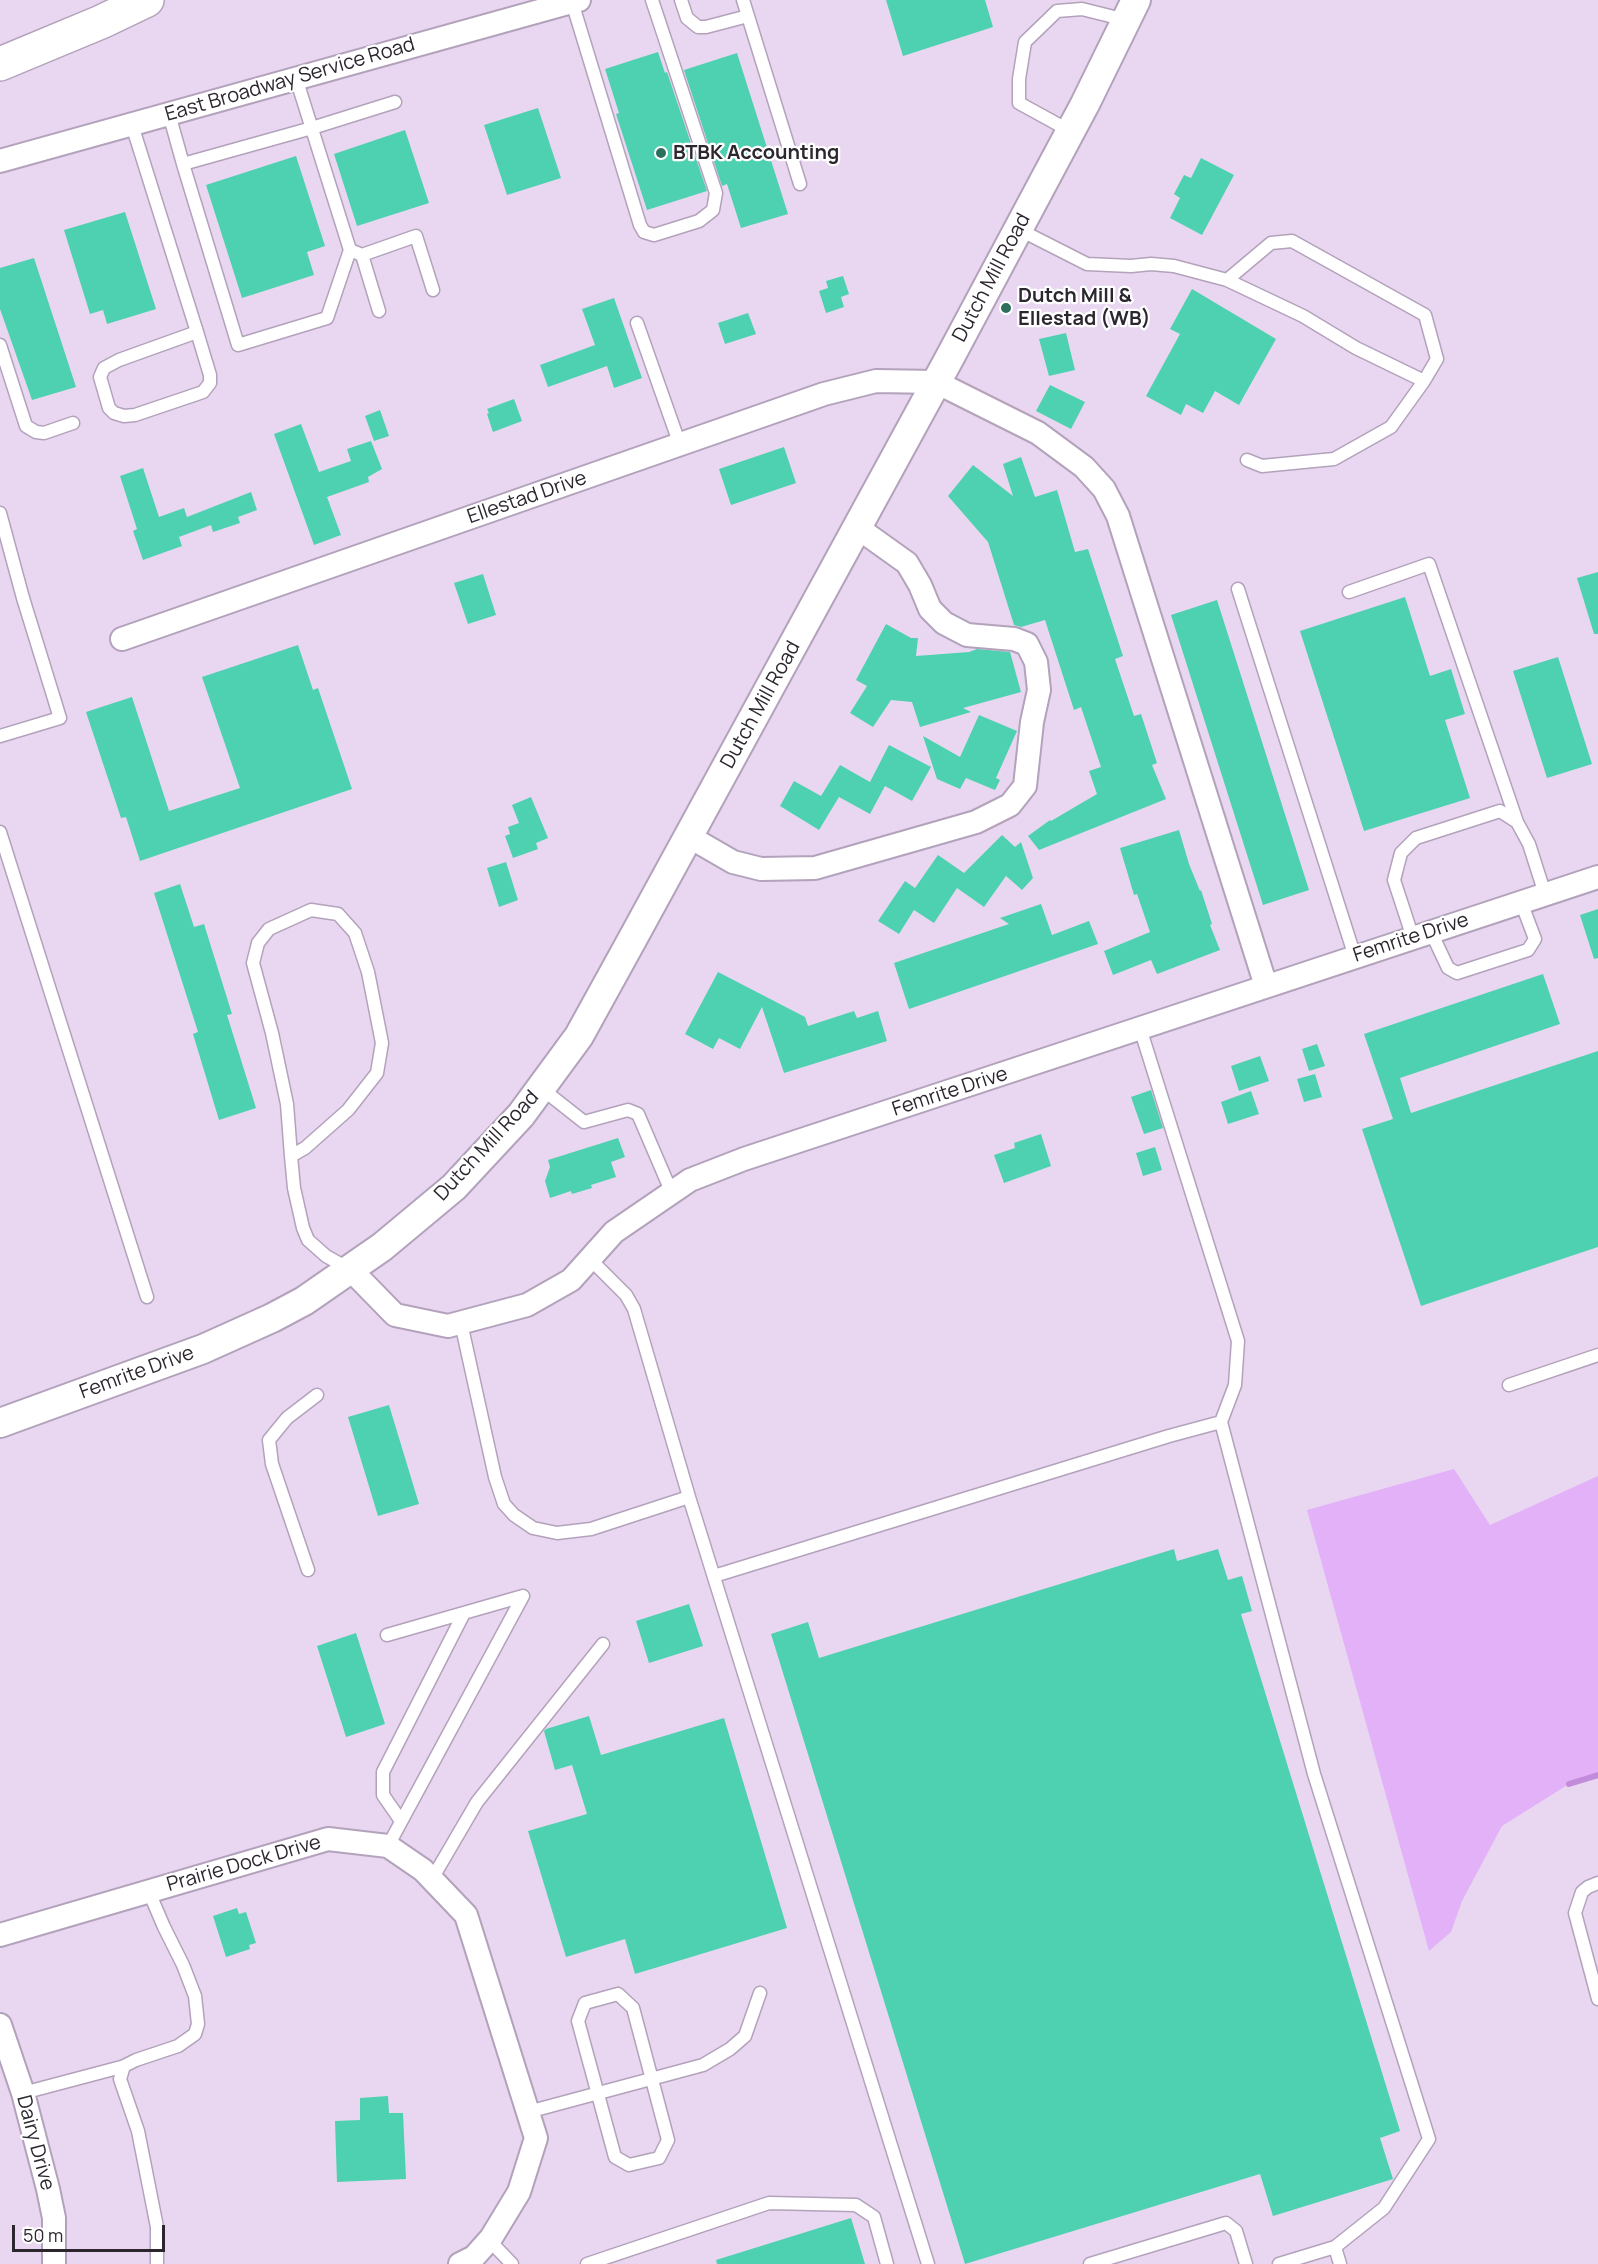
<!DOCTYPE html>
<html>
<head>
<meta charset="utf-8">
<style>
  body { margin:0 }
  #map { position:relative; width:1598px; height:2264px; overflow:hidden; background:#e9d7f1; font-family:Manrope,sans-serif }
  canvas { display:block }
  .scale { position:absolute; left:12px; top:2225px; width:153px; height:27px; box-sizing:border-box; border:3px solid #2c262f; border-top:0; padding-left:8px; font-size:18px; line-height:21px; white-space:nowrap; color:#2c262f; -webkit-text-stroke:4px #fff; paint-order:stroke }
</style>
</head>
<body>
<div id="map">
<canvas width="1598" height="2264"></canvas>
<div class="scale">50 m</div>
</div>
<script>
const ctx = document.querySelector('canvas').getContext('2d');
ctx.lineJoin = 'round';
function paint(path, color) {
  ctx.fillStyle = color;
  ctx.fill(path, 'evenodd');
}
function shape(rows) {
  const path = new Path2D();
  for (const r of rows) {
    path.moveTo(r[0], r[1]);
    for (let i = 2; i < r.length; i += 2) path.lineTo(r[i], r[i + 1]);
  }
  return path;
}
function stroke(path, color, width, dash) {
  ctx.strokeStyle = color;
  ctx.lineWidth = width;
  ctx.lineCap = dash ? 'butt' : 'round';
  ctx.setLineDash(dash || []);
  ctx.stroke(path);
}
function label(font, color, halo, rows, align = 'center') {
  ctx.font = font + ' Manrope,sans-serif';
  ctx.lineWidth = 4.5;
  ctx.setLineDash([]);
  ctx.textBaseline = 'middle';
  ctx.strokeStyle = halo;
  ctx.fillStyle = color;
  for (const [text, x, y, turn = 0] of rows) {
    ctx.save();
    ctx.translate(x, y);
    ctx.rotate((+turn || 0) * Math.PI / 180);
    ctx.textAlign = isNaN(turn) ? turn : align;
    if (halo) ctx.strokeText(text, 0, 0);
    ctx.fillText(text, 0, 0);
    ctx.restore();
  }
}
paint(shape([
  [1454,1469,1490,1525,1598,1476,1598,1775,1569,1784,1502,1826,1462,1901,1451,1932,1429,1951,1307,1510]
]), '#e2b1f8');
stroke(shape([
  [1569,1784,1598,1775]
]), '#c38cda', 6);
paint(shape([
  [886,0,985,0,993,27,903,56],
  [658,52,665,73,667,72,707,191,647,210,616,114,619,113,605,69],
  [737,53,788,214,741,228,727,184,722,186,684,70],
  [538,108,561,178,507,195,484,125],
  [405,130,429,203,357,226,334,154],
  [296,156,325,246,307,252,314,275,242,298,206,185],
  [1201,158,1234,175,1202,235,1170,218,1180,198,1174,194,1184,175,1191,178],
  [125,212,156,309,107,324,103,310,90,314,64,230],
  [34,258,76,387,32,400,0,309,0,268],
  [843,276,849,294,841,297,844,307,826,313,819,291,828,288,826,281],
  [1192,289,1276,339,1239,405,1215,391,1203,413,1186,404,1181,415,1146,396,1180,334,1170,329],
  [614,298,642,378,614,388,607,366,548,387,540,365,595,345,582,309],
  [748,313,756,334,725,344,718,323],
  [1066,333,1075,370,1049,376,1039,339],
  [1050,385,1085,402,1071,429,1036,411],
  [514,399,522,421,493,432,487,414,489,413,487,409],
  [380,410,389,436,374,441,365,416],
  [301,424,319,472,351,461,347,449,371,441,382,469,368,477,369,482,327,497,341,535,314,545,274,434],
  [784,447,796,483,731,505,719,469],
  [1021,457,1035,497,1057,490,1075,552,1088,549,1123,656,1115,659,1134,716,1141,714,1157,763,1152,765,1166,799,1039,850,1028,836,1050,820,1051,821,1097,794,1089,771,1101,767,1081,707,1074,710,1045,620,1021,627,1014,625,988,542,948,496,973,465,1013,496,1003,464],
  [143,468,159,517,184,508,187,517,251,492,257,510,238,517,240,523,213,532,211,525,179,537,182,546,143,560,133,531,137,529,120,476],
  [1598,572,1598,634,1594,634,1577,578],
  [483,574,496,615,468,624,454,583],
  [1405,597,1430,676,1451,669,1465,714,1445,720,1470,798,1364,831,1300,631],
  [1217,600,1309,890,1263,905,1171,615],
  [886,624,911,638,918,638,916,656,969,652,977,649,1010,652,1021,692,963,708,971,712,920,727,912,702,891,700,873,727,850,713,867,686,856,680],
  [298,645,313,690,318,688,352,789,140,861,126,817,121,818,86,712,132,697,169,811,240,788,202,677],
  [1558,657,1592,764,1547,778,1513,671],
  [979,715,1017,731,996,778,1000,780,995,790,966,778,960,789,937,779,923,736,960,757],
  [889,745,931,767,912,801,885,786,870,814,839,797,819,830,780,806,794,781,821,796,840,765,870,782],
  [531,797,548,838,536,843,538,849,513,858,505,836,510,834,508,827,519,823,512,805],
  [1179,830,1189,864,1200,891,1201,890,1212,924,1210,925,1220,950,1157,974,1151,960,1113,975,1104,951,1150,932,1137,894,1134,895,1120,848],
  [1002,835,1015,847,1021,842,1033,878,1022,890,1006,876,984,907,957,888,934,923,914,910,899,934,878,921,905,881,915,888,938,855,964,873],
  [506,862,518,900,499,907,487,868],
  [180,884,194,927,204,924,232,1014,227,1015,256,1108,219,1120,193,1034,198,1032,154,893],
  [1041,904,1052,935,1089,921,1098,944,909,1009,894,963,1009,924,1000,918],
  [1598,909,1598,958,1594,959,1580,915],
  [718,972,805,1017,808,1026,854,1011,857,1018,878,1011,887,1041,784,1073,762,1007,740,1049,719,1038,713,1049,685,1034],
  [1543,974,1560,1024,1400,1078,1411,1113,1598,1051,1598,1247,1421,1306,1362,1129,1393,1119,1364,1034],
  [1317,1044,1325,1066,1309,1071,1302,1049],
  [1260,1056,1269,1081,1239,1091,1231,1066],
  [1315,1074,1322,1097,1304,1102,1297,1079],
  [1151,1090,1163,1128,1144,1134,1131,1097],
  [1251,1091,1259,1114,1228,1124,1221,1102],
  [1041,1134,1051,1166,1004,1183,994,1155,1015,1148,1014,1143],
  [618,1138,625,1157,611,1162,616,1177,591,1185,592,1188,572,1194,571,1191,550,1198,545,1181,550,1167,548,1160],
  [1155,1147,1162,1170,1143,1176,1136,1153],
  [389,1405,419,1504,378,1516,348,1417],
  [1174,1549,1177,1561,1218,1549,1228,1580,1242,1576,1252,1611,1241,1614,1400,2131,1380,2138,1393,2179,1273,2216,1260,2174,965,2264,771,1634,808,1622,819,1658],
  [689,1604,703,1646,649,1663,636,1621],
  [356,1633,385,1724,346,1737,317,1646],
  [589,1716,601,1755,724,1718,787,1928,635,1974,625,1939,566,1957,528,1831,587,1814,572,1765,555,1770,544,1731,546,1729],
  [237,1908,239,1914,246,1912,256,1943,249,1945,250,1949,226,1957,213,1916],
  [388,2096,389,2113,403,2113,406,2179,337,2182,335,2121,360,2120,360,2098],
  [851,2218,865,2264,717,2264,716,2260]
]), '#4dd1b0');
const service = shape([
  [681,0,687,18,698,27,706,27,748,16],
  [743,0,800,184],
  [572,2,640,225,644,232,654,235,699,221,713,210,716,193,652,0],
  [296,78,350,250,362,255,416,236,433,290],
  [169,114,183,164,312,128,395,102],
  [132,125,197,332,210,375,210,383,203,392,135,415,124,416,114,413,109,408,100,377,104,368,119,360,197,332],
  [1070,131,1019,103,1019,79,1025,42,1057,11,1082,9,1126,20],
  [183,164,238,345,327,318,350,250],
  [1018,229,1087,264,1131,266,1151,264,1174,266,1227,280,1303,316,1356,348,1424,381,1391,427,1334,459,1262,466,1247,460],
  [362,255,379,311],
  [1227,280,1271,243,1292,241,1425,315,1437,359,1424,381],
  [637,323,680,445],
  [0,345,26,426,36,432,44,433,73,423],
  [0,513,23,598,60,718,0,736],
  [1238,589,1355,957],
  [1349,592,1429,564,1517,822],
  [0,832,147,1297],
  [1431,932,1448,968,1457,973,1528,950,1535,939,1521,902],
  [1413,938,1394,880,1401,853,1416,838,1500,811,1517,822,1529,844,1545,894],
  [1140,1028,1238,1341,1235,1385,1221,1422],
  [541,1088,584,1122,628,1110,638,1114,671,1191],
  [291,1156,305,1148,348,1110,377,1073,382,1043,368,972,355,933,338,914,311,910,269,929,258,943,253,963,272,1033,287,1104,291,1156,294,1188,303,1228,308,1240,326,1256,349,1269],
  [590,1259,626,1295,634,1309,689,1497,928,2264],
  [461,1323,495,1477,504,1504,514,1515,533,1528,557,1533,591,1529,689,1497],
  [1509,1385,1598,1355],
  [308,1570,272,1464,269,1440,287,1418,317,1395],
  [714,1576,1169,1436,1221,1422,1314,1774,1429,2139,1384,2208,1335,2247,1340,2264],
  [387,1635,523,1596,388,1846],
  [401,1821,383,1795,383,1772,464,1613],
  [432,1879,477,1802,603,1644],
  [1598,1883,1588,1887,1582,1892,1575,1913,1598,1999],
  [149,1892,164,1927,183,1965,195,1996,198,2024,195,2034,178,2046,136,2060,124,2066,120,2079,138,2131,157,2227,157,2264],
  [618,1994,633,2008,668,2140,659,2158,629,2165,615,2157,578,2021,585,2003,618,1994],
  [23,2093,125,2066],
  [528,2112,703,2065,730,2049,745,2036,760,1993],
  [489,2240,512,2264],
  [587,2264,769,2203,856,2205,874,2217,887,2264],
  [1090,2264,1226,2223,1236,2231,1246,2264],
  [1279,2264,1335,2247]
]);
const minor = shape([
  [0,161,579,0],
  [122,639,824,394,876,381,936,382,1038,433,1084,467,1104,489,1118,516,1266,986],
  [688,836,733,862,761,869,815,868,976,822,1010,805,1025,786,1032,722,1039,690,1036,662,1027,644,1014,639,967,635,944,623,930,609,920,585,907,563,858,528],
  [350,1269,395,1315,448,1326,527,1305,571,1280,614,1232,690,1180,744,1159,1598,877],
  [0,1935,328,1839,388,1846,423,1870,466,1915,536,2138,519,2192,491,2238,474,2257,460,2264],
  [0,2025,23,2093,48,2189,54,2218,54,2264]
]);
const tertiary = shape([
  [0,1423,203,1349,272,1318,304,1301,382,1247,454,1187,521,1115,579,1036,633,938,949,359,1085,104,1136,0]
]);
const motorway = shape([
  [0,64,101,22,147,0]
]);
stroke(service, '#b3a2bb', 15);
stroke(minor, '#b3a2bb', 26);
stroke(tertiary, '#b3a2bb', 32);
stroke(motorway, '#b3a2bb', 36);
stroke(service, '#fff', 12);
stroke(minor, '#fff', 22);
stroke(tertiary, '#fff', 28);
stroke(motorway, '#fff', 33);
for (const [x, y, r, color] of [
  [661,153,6,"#2e6e5d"],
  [1006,308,6,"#2e6e5d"]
]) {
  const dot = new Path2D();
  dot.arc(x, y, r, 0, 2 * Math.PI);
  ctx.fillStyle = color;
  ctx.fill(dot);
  stroke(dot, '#fff', 2);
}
label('20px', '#2c262f', '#fff', [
  ["East Broadway Service Road",290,80,-16],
  ["Dutch Mill Road",992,278,-62],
  ["Ellestad Drive",527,498,-19],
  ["Dutch Mill Road",761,705,-61],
  ["Femrite Drive",1411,938,-18],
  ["Femrite Drive",950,1092,-18],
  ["Dutch Mill Road",487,1146,-47],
  ["Femrite Drive",137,1373,-20],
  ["Prairie Dock Drive",244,1864,-16],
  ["Dairy Drive",35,2143,75]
]);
label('bold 20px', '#2c262f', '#fff', [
  ["BTBK Accounting",673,153],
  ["Dutch Mill &",1018,296],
  ["Ellestad (WB)",1018,319]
], 'left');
</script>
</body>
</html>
